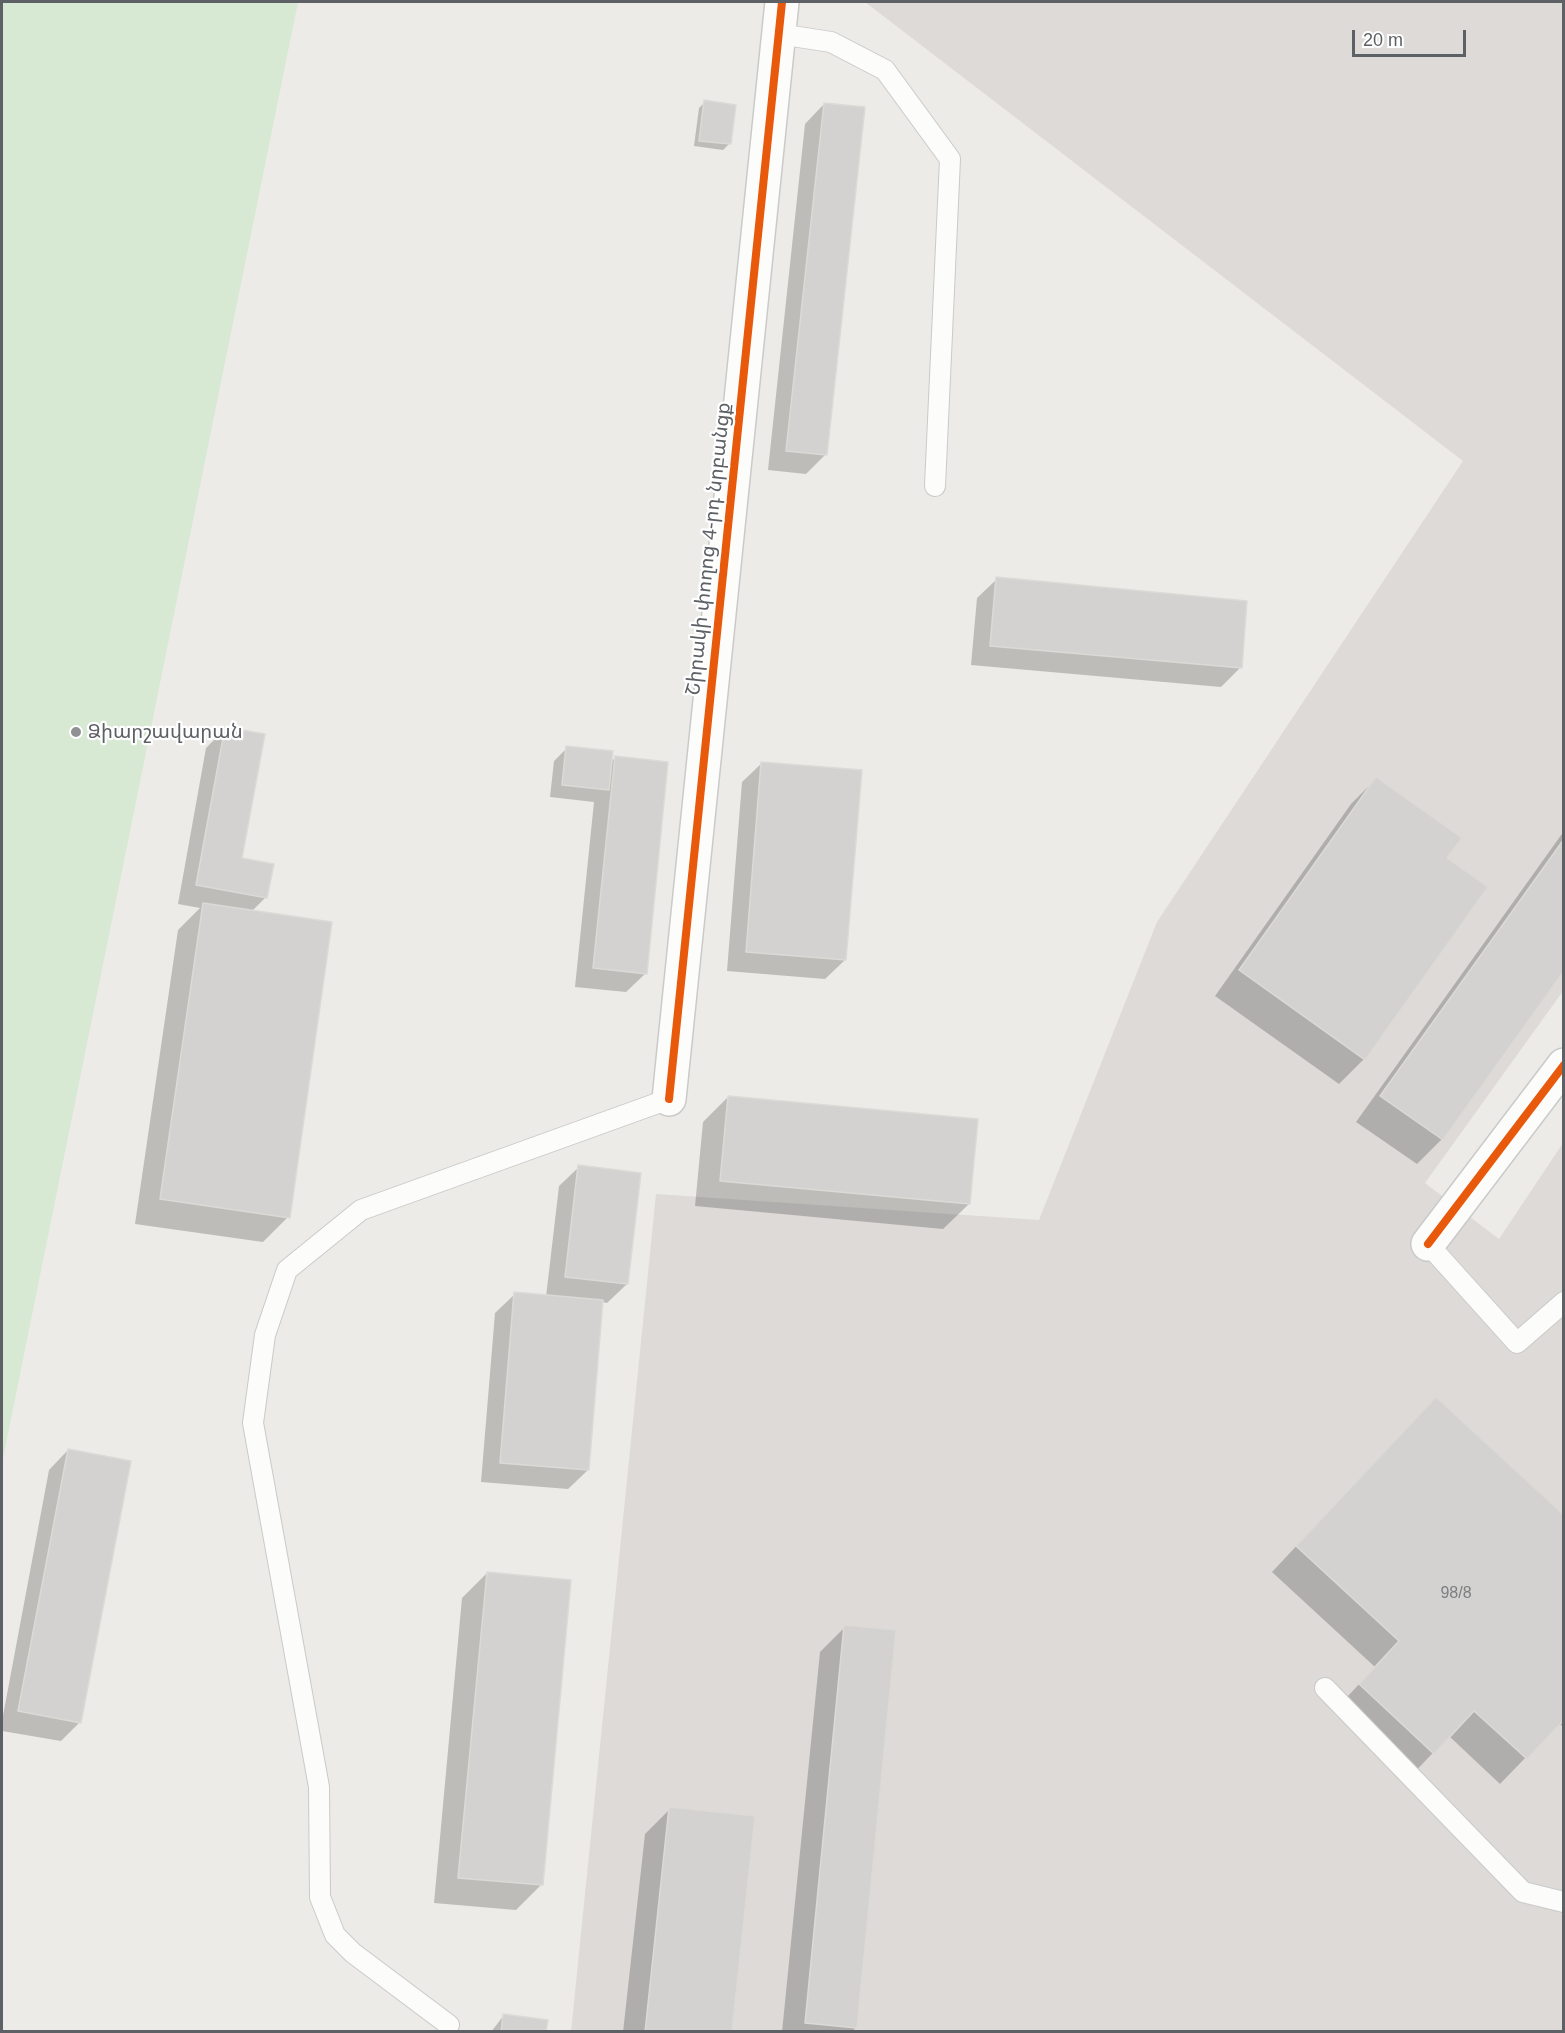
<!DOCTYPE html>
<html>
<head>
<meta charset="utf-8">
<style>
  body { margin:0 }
  #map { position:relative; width:1565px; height:2033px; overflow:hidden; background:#edebe7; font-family:Helvetica,sans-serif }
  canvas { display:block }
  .frame { position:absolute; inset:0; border:3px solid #5d6165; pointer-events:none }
  .scale { position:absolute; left:1352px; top:30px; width:114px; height:27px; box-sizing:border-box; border:3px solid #5d6165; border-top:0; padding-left:8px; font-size:18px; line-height:21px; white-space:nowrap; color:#5d6165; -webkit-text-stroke:4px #fff; paint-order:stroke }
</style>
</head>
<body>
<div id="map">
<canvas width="1565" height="2033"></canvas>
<div class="frame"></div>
<div class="scale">20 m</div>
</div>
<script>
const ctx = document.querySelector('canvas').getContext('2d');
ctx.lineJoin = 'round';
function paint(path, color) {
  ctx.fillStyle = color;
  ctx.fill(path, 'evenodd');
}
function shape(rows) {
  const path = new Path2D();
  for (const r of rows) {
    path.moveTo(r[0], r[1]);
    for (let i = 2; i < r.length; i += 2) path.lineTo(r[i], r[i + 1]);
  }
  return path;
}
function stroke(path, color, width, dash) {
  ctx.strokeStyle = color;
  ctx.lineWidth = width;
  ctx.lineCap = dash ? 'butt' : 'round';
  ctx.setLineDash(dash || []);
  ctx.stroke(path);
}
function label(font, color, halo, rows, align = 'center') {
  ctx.font = font + ' Helvetica,"Noto Sans Armenian",sans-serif';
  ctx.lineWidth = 4.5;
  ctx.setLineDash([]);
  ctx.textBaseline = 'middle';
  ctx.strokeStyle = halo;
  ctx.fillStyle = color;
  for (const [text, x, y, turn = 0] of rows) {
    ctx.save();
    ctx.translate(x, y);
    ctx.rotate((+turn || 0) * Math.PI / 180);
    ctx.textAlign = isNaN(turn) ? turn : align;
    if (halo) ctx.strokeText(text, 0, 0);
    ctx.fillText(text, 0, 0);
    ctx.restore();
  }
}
paint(shape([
  [865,2,1563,2,1563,991,1425,1183,1499,1239,1563,1143,1563,2031,571,2032,656,1194,1039,1220,1157,922,1463,461]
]), '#dddad7');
paint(shape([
  [2,2,298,2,2,1463]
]), '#d7e8d3');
paint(shape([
  [705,102,729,144,723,150,694,146,699,108],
  [824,104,825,455,806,474,768,470,805,124],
  [997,579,1240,668,1221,687,971,665,977,598],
  [226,728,240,860,266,897,251,912,288,1217,263,1242,135,1224,178,930,200,908,178,904,206,748],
  [567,748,610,763,616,757,646,973,626,992,575,987,594,802,550,797,554,761],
  [762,763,845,960,825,979,727,971,742,782],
  [1376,779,1364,1059,1339,1084,1215,996,1351,804],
  [1564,831,1564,968,1442,1139,1417,1164,1356,1122],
  [728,1097,969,1204,943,1229,695,1206,703,1122],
  [579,1167,627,1284,607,1303,602,1302,588,1470,568,1489,481,1482,495,1313,515,1294,546,1297,559,1186],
  [1411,1424,1564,1517,1564,1728,1559,1723,1500,1784,1449,1736,1408,1779,1335,1710,1375,1667,1272,1572],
  [68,1450,80,1722,61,1741,2,1731,2,1721,49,1470],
  [487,1573,541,1885,516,1910,434,1903,462,1598],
  [845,1627,856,2027,852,2032,782,2032,820,1652],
  [670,1809,730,2032,623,2032,645,1834],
  [504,2015,545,2032,491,2032]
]), '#0003');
const building = shape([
  [704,100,736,105,731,144,699,141,704,100],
  [824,103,865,107,827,455,786,451,824,103],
  [996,577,1247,601,1242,668,990,646,996,577],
  [225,727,265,734,242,858,274,864,267,898,196,885,225,727],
  [566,746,613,751,609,790,562,785,566,746],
  [615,756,668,762,647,974,593,968,615,756],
  [761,762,862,770,846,960,746,952,761,762],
  [1376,777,1462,838,1447,858,1488,887,1365,1060,1239,970,1376,777],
  [1564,839,1564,971,1443,1140,1380,1096,1564,839],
  [203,903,332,922,290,1218,160,1199,203,903],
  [728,1096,978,1119,970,1204,720,1181,728,1096],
  [578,1165,641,1173,628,1284,565,1277,578,1165],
  [514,1292,603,1300,589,1470,500,1463,514,1292],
  [1436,1397,1564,1515,1564,1720,1527,1759,1474,1711,1434,1754,1359,1684,1399,1641,1296,1546,1436,1397],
  [68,1449,131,1461,81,1723,18,1711,68,1449],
  [487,1572,571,1580,543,1885,458,1878,487,1572],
  [844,1625,896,1630,857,2028,805,2023,844,1625],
  [669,1807,755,1816,732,2032,645,2032,669,1807],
  [503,2014,548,2020,546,2032,501,2032,503,2014]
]);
paint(building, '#d3d2d0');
stroke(building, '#dcdad6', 1.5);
const lane = shape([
  [779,34,831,42,885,70,950,159,935,486],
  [1428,1244,1517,1343,1564,1302],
  [1325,1688,1523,1892,1564,1902],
  [449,2025,353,1953,335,1935,320,1897,319,1787,253,1423,265,1335,287,1270,361,1210,669,1099]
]);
const street = shape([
  [669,1099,782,2],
  [1428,1244,1564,1065]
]);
stroke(lane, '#c9cac9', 22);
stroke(street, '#c9cac9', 36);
stroke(lane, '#fcfcfb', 20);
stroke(street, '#fcfcfb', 33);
stroke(shape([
  [669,1099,782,2],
  [1428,1244,1564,1065]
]), '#e8590c', 8);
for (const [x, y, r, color] of [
  [76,732,6,"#8f9192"]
]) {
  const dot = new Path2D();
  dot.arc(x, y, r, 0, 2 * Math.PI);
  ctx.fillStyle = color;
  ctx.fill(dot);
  stroke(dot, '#fff', 2);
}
label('16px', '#7c7e81', null, [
  ["98/8",1456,1594]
]);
label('20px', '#5d6165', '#fff', [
  ["Շիրակի փողոց 4-րդ նրբանցք",709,549,-84]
]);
label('20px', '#5d6165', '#fff', [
  ["Ձիարշավարան",88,732]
], 'left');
</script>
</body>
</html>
